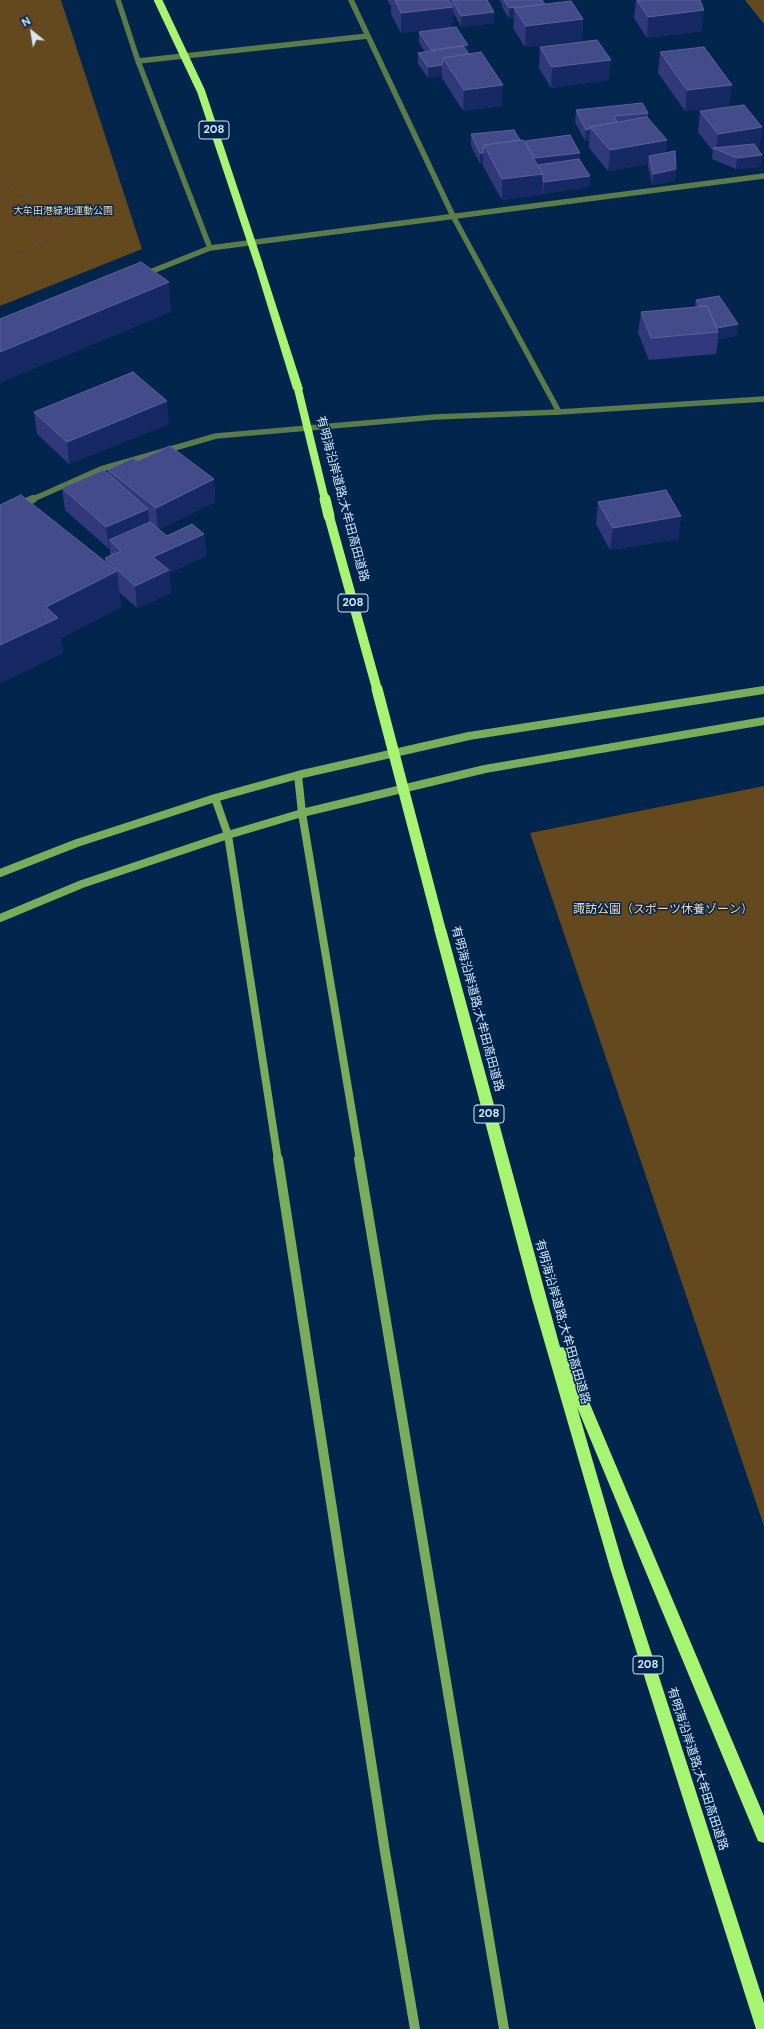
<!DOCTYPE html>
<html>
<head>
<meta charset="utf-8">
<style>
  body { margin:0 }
  #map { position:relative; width:764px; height:2029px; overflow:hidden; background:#01254d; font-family:"DM Sans",sans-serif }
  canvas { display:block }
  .north { position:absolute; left:12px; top:12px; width:40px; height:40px; -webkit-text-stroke:3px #01254d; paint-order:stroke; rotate:330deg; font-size:11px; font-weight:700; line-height:16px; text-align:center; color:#d7e7fa }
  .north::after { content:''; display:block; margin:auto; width:14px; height:18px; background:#d7e7fa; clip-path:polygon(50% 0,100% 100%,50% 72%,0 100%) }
</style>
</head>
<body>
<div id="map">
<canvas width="764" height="2029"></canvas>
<div class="north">N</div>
</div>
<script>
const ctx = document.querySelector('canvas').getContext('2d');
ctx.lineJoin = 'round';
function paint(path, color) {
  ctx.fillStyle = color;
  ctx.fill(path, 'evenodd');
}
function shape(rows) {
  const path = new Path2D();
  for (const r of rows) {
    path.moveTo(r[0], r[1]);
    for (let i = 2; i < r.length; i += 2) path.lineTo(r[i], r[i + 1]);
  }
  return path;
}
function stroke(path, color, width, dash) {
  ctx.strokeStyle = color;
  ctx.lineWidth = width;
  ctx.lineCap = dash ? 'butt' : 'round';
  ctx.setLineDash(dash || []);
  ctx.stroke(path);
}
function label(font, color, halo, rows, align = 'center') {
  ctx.font = font + ' "DM Sans","Noto Sans JP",sans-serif';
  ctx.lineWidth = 3;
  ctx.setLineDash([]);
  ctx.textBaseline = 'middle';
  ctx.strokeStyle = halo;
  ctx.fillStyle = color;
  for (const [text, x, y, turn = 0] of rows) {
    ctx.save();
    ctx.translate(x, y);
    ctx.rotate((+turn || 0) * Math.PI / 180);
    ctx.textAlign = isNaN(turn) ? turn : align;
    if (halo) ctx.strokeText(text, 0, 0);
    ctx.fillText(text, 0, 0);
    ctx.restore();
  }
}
paint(shape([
  [0,0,61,0,142,249,0,306],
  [745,0,764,0,764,24],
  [764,786,764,1526,530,833]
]), '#64481e');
stroke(shape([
  [0,178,16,192,45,201,58,214,58,227,24,254,0,261]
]), '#446183', 1.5, [0.5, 2]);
stroke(shape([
  [118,0,138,61,210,248],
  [351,0,453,216,559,412],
  [138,61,368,36],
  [145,274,210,248,764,176],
  [31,500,101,469,216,436,435,417,559,412,764,399]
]), '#5c7b4a', 5.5);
stroke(shape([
  [0,514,33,499]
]), '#5c7b4a', 8);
stroke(shape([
  [298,775,302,813,360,1160],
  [215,798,228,835,278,1160],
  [0,873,77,843,215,798,298,775,469,736,764,690],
  [0,918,82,884,228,835,302,813,485,769,764,721]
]), '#7aac5b', 8);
stroke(shape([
  [278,1159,385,1852,415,2029],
  [359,1159,504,2029]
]), '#7aac5b', 10);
paint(shape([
  [259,262,263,265,303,389,301,391,298,392,293,389,255,265,259,262],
  [329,513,334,516,382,689,381,691,373,691,372,689,324,516,329,513],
  [440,925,446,929,560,1347,566,1348,568,1352,764,1816,764,1843,758,1841,577,1407,624,1568,764,2003,764,2029,756,2029,610,1568,532,1299,434,929,440,925]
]), '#a6f471');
stroke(shape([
  [158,0,201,91,259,265],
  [298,389,325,500]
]), '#a6f471', 8);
stroke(shape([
  [325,499,329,516],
  [377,689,440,929]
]), '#a6f471', 11);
paint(shape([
  [387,0,449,0,450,3,451,0,487,0,494,12,494,23,461,27,453,12,452,27,468,53,502,106,463,111,442,78,442,76,428,78,418,64,418,53,425,52,419,43,419,32,446,28,401,33,391,14,391,6],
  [499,0,542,0,545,4,583,19,582,40,525,47,513,28,514,19,509,19,502,7,502,4],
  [636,0,700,0,702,31,647,38,634,18],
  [540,47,609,80,551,88,539,68],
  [660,52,729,106,685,111,658,73],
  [576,110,648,113,648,118,666,153,676,169,675,181,652,185,648,167,648,164,608,171,589,148,589,141,585,141,575,122],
  [700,111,762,127,759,148,758,149,762,155,760,167,736,169,712,159,713,151,698,132],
  [471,134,520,140,525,143,525,141,580,153,579,160,590,176,589,187,543,194,542,193,542,195,502,200,483,166,483,164,480,164,471,146],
  [696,300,738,324,736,336,718,339,716,354,649,360,638,333,641,312,695,307],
  [34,412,169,424,69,464,37,434],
  [138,461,214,479,215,502,159,529,167,536,204,534,206,556,169,573,171,593,137,608,119,592,121,607,61,638,63,653,0,683,0,505,105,562,105,558,110,556,110,549,109,549,65,510,62,488,108,474,108,470],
  [598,502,681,516,678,539,610,550,596,524]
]), '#32387c');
paint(shape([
  [453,7,452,27,401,33,401,13],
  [509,8,514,8,514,19,509,19],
  [704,10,702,31,647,38,648,17],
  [494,12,494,23,461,27,461,16],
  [583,19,582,40,525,47,526,26],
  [468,45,468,56,443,58,431,61,431,50],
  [611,60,609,80,551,88,552,67],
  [442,65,442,76,428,78,428,67],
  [503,85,502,106,463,111,464,90],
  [732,85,729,106,685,111,687,90],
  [762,127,759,148,726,153,716,149,718,134],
  [590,129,589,141,585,141,586,130],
  [667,140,665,161,649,156,648,164,608,171,610,150],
  [480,153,483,153,483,164,480,164],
  [580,153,579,164,534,168,535,158],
  [762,155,760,167,736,169,737,158],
  [676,169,675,181,652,185,653,174],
  [543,174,542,195,502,200,502,179],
  [590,176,589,187,543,194,544,182],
  [169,282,171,312,0,383,0,352],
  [738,324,736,336,718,339,718,332,715,328],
  [167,401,169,424,69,464,67,442],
  [214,479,215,502,158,530,156,508],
  [148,509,150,531,109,540,110,549,109,549,106,527],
  [681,516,678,539,610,550,613,528],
  [204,534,206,556,169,573,171,593,137,608,135,586,153,557],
  [117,571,121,607,61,638,63,653,0,683,0,645,46,607]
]), '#172964');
const building = shape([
  [395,0,449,0,453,7,401,13,395,0],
  [452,0,487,0,494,12,461,16,452,0],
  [504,0,542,0,545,4,509,8,504,0],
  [637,0,700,0,704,10,648,17,637,0],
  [571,1,583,19,526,26,514,8,571,1],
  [456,27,468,45,431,50,419,32,456,27],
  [597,40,611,60,552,67,540,47,597,40],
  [463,46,469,54,443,58,442,65,428,67,418,53,463,46],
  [704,47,732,85,687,90,660,52,704,47],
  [481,52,503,85,464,90,443,58,481,52],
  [642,103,648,113,614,116,617,122,590,127,590,129,586,130,576,110,642,103],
  [744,105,762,127,718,134,700,111,744,105],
  [647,117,667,140,610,150,590,127,647,117],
  [514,130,520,140,484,145,483,153,480,153,471,134,514,130],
  [570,135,580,153,535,158,525,141,570,135],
  [523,140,543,174,502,179,484,145,523,140],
  [754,144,762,155,737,158,713,148,754,144],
  [675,151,676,169,653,174,649,156,675,151],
  [579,159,590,176,544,182,543,181,543,174,538,165,579,159],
  [141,262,169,282,0,352,0,319,141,262],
  [719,296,738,324,717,328,707,306,700,307,696,300,719,296],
  [707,306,718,332,651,338,641,312,707,306],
  [133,372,167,401,67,442,34,412,133,372],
  [170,446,214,479,156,508,108,470,133,458,138,461,170,446],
  [104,470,148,509,106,527,62,488,104,470],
  [666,490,681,516,613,528,598,502,666,490],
  [21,495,117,571,46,607,58,618,0,645,0,505,21,495],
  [150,522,167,536,192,524,204,534,153,557,169,570,135,586,105,558,121,551,109,540,150,522]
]);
paint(building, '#444b8a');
stroke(building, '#5b639c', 1);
label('10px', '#f5d8b1', '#01254d', [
  ["大牟田港緑地運動公園",63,211]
]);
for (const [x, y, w] of [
  [214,130,30],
  [353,603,30],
  [489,1114,30],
  [648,1665,30]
]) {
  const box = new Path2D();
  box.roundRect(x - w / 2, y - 9, w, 18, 3);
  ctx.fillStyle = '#01254d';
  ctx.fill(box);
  stroke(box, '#d7e7fa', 1);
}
label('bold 11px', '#d7e7fa', null, [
  ["208",214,130],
  ["208",353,603],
  ["208",489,1114],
  ["208",648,1665]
]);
label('12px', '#d7e7fa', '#01254d', [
  ["有明海沿岸道路;大牟田高田道路",342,499,75],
  ["有明海沿岸道路;大牟田高田道路",477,1009,75],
  ["有明海沿岸道路;大牟田高田道路",562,1322,74],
  ["有明海沿岸道路;大牟田高田道路",697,1769,72]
]);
label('12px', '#f5d8b1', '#01254d', [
  ["諏訪公園（スポーツ休養ゾーン）",663,910]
]);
</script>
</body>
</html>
